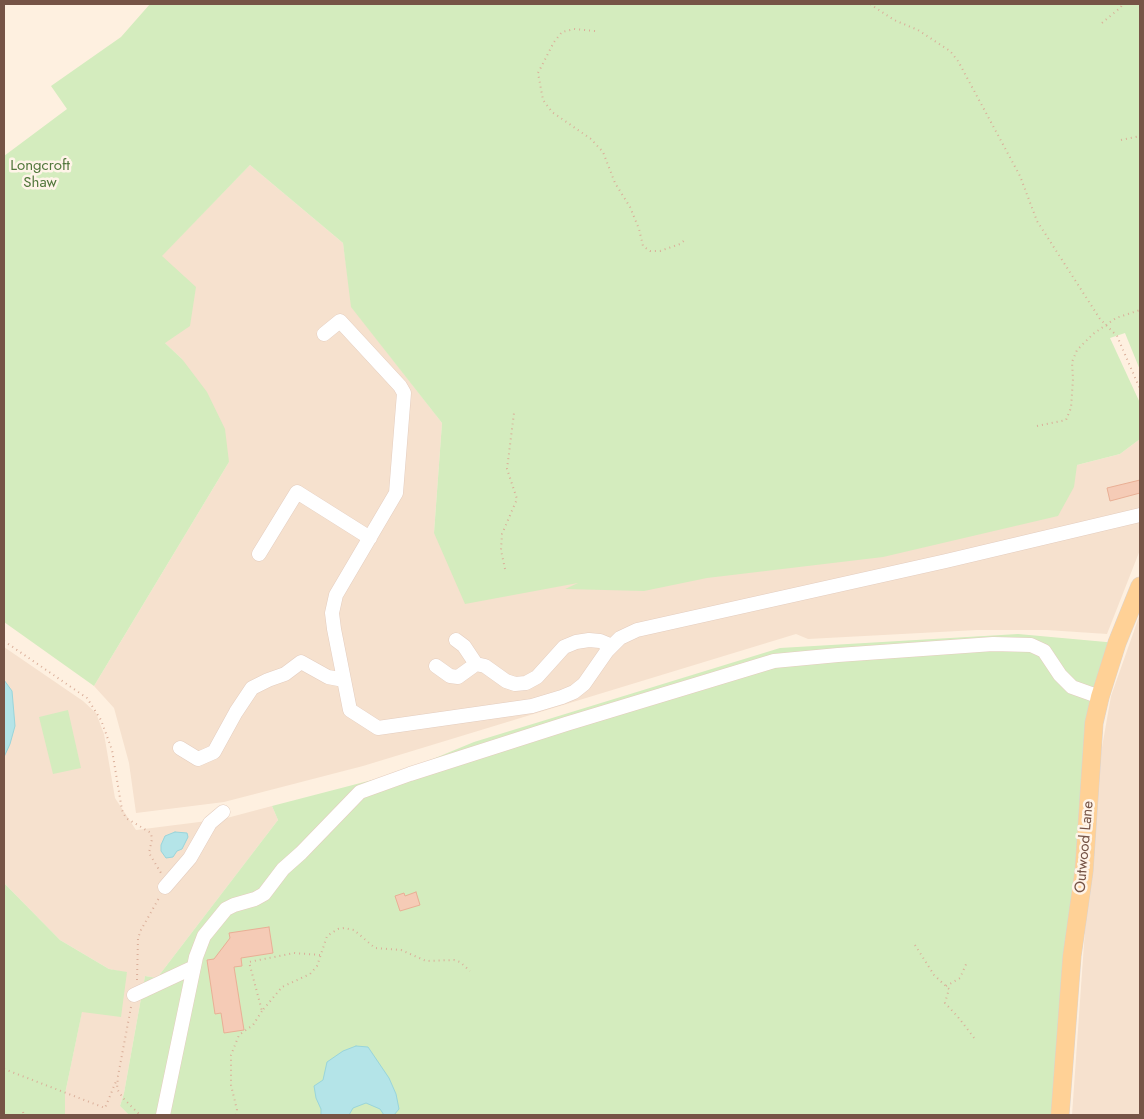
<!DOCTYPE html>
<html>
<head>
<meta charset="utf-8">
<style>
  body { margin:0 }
  #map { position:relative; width:1144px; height:1119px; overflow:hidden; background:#fef0e0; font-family:Jost,sans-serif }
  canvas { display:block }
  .frame { position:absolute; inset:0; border:5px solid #765446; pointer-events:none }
</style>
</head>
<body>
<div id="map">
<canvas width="1144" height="1119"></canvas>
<div class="frame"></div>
</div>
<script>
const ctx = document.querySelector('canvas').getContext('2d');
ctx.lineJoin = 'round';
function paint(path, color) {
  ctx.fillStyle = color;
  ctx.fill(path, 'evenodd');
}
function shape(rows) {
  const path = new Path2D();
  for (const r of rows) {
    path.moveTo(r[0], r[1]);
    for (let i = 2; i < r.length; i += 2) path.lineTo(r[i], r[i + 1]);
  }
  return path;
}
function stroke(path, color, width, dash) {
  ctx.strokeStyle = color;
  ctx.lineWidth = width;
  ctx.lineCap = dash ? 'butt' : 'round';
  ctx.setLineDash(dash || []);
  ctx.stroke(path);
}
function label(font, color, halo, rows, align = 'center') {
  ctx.font = font + ' Jost,sans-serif';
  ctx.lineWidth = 5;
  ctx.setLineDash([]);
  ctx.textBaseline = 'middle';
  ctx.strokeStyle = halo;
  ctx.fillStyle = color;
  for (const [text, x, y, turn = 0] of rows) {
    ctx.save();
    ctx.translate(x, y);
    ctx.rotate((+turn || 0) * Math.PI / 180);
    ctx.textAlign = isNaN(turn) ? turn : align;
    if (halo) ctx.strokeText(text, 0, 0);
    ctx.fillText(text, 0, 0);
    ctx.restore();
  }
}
paint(shape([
  [250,165,343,243,352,307,442,423,434,533,1077,465,1120,454,1140,439,1140,550,1107,634,1047,630,977,630,808,639,796,634,363,766,224,802,136,813,129,763,114,708,94,686,229,462,182,359,165,343,161,256],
  [1140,614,1140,1115,1072,1115,1095,787,1111,696],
  [4,647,83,701,96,713,104,734,115,798,136,830,223,819,272,806,278,820,157,978,145,976,124,1093,120,1106,129,1115,65,1115,65,1094,82,1011,127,973,109,969,60,940,4,883]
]), '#f6e1ce');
paint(shape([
  [150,4,1140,4,1140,370,1125,333,1110,338,1140,403,1140,439,1120,454,1077,465,1074,487,1058,516,883,557,707,578,644,591,565,589,578,583,465,604,434,533,442,423,351,307,343,243,250,165,162,256,196,287,190,326,165,343,182,359,207,392,225,429,229,462,94,686,4,622,4,156,67,109,51,86,121,37],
  [1018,634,1117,643,1100,697,1060,1115,129,1115,120,1106,124,1093,145,976,157,978,278,820,272,806,399,773,474,742,780,648],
  [68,710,81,768,53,774,39,717],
  [4,883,60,940,109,969,127,972,121,1017,82,1012,65,1094,65,1115,4,1115]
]), '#d4ecbe');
const water = shape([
  [4,680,12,691,15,726,10,744,4,757,4,680],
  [175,832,187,833,188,837,182,849,177,851,173,857,166,858,161,851,161,845,165,836,175,832],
  [356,1046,368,1047,389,1078,396,1094,399,1109,394,1115,384,1115,380,1109,366,1103,353,1108,349,1115,321,1115,321,1109,316,1098,314,1086,323,1080,327,1062,343,1051,356,1046]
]);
paint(water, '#b4e4e8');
stroke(water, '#99d5db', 1);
const building = shape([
  [1140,480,1140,493,1110,501,1107,488,1140,480],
  [416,892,420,905,400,911,395,896,404,893,405,896,416,892],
  [269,927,273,953,241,958,242,966,234,967,244,1030,224,1033,221,1013,215,1014,207,960,214,959,230,938,229,933,269,927]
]);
paint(building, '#f5cbb6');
stroke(building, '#e9af95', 1);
const minor = shape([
  [324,334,340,321,400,386,404,393,396,493,336,595,332,613,334,629,350,710,378,728,532,706,562,697,574,692,584,684,607,651,620,638,637,630,946,561,1140,515],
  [259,554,297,492,370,538],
  [456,640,464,646,476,664],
  [436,666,450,676,458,677,476,664,485,666,506,681,515,684,526,683,537,677,564,647,576,642,589,640,600,641,612,646],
  [180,748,198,759,214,752,236,712,252,688,268,680,285,674,301,662,328,677,344,680],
  [165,887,190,858,210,823,223,812],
  [134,995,194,967],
  [163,1115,196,957,204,936,226,909,234,905,255,899,264,894,283,869,301,853,360,792,410,774,566,724,774,661,838,655,993,644,1031,645,1044,651,1060,675,1072,687,1100,697]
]);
const major = shape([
  [1060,1115,1072,956,1084,871,1094,723,1100,697,1117,643,1140,586]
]);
stroke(minor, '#e4cdbf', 15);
stroke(major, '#dbd3cf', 19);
stroke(shape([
  [870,4,894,20,918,30,950,51,958,61,1020,176,1037,221,1100,319,1117,336,1140,389],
  [1102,23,1121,7,1122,4],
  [595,31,574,29,562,32,554,42,538,73,543,100,552,112,591,139,603,152,615,183,630,207,639,229,643,246,650,251,660,251,680,244,686,239],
  [1121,140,1140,136],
  [1037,426,1066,420,1071,408,1073,379,1072,362,1077,350,1093,334,1116,318,1140,310],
  [505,569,501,550,502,534,517,499,507,469,514,413],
  [4,641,87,698,101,720,112,750,122,810,126,818,151,833,152,839,149,853,161,873],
  [915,945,934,975,949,989,945,1003,958,1017,975,1039],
  [320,955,294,953,249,962,262,1011,282,987,310,974,317,966,327,936,338,929,344,928,354,930,375,948,401,950,426,961,454,960,460,962,470,971],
  [137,980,138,938,141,930,159,898],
  [946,986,960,978,967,962],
  [131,1007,118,1076,117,1089,123,1098,140,1115],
  [4,1069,105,1108,117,1079],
  [23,1112,24,1115],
  [236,1115,237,1110,231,1085,231,1055,239,1035,253,1025,262,1011]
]), '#daae99', 2, [1, 4]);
stroke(minor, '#fff', 14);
stroke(major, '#ffd196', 18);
label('15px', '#51773b', '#fff4e8', [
  ["Longcroft",40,166],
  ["Shaw",40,183]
]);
label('15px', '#765446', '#fff4e8', [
  ["Outwood Lane",1085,847,-85]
]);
</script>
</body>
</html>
